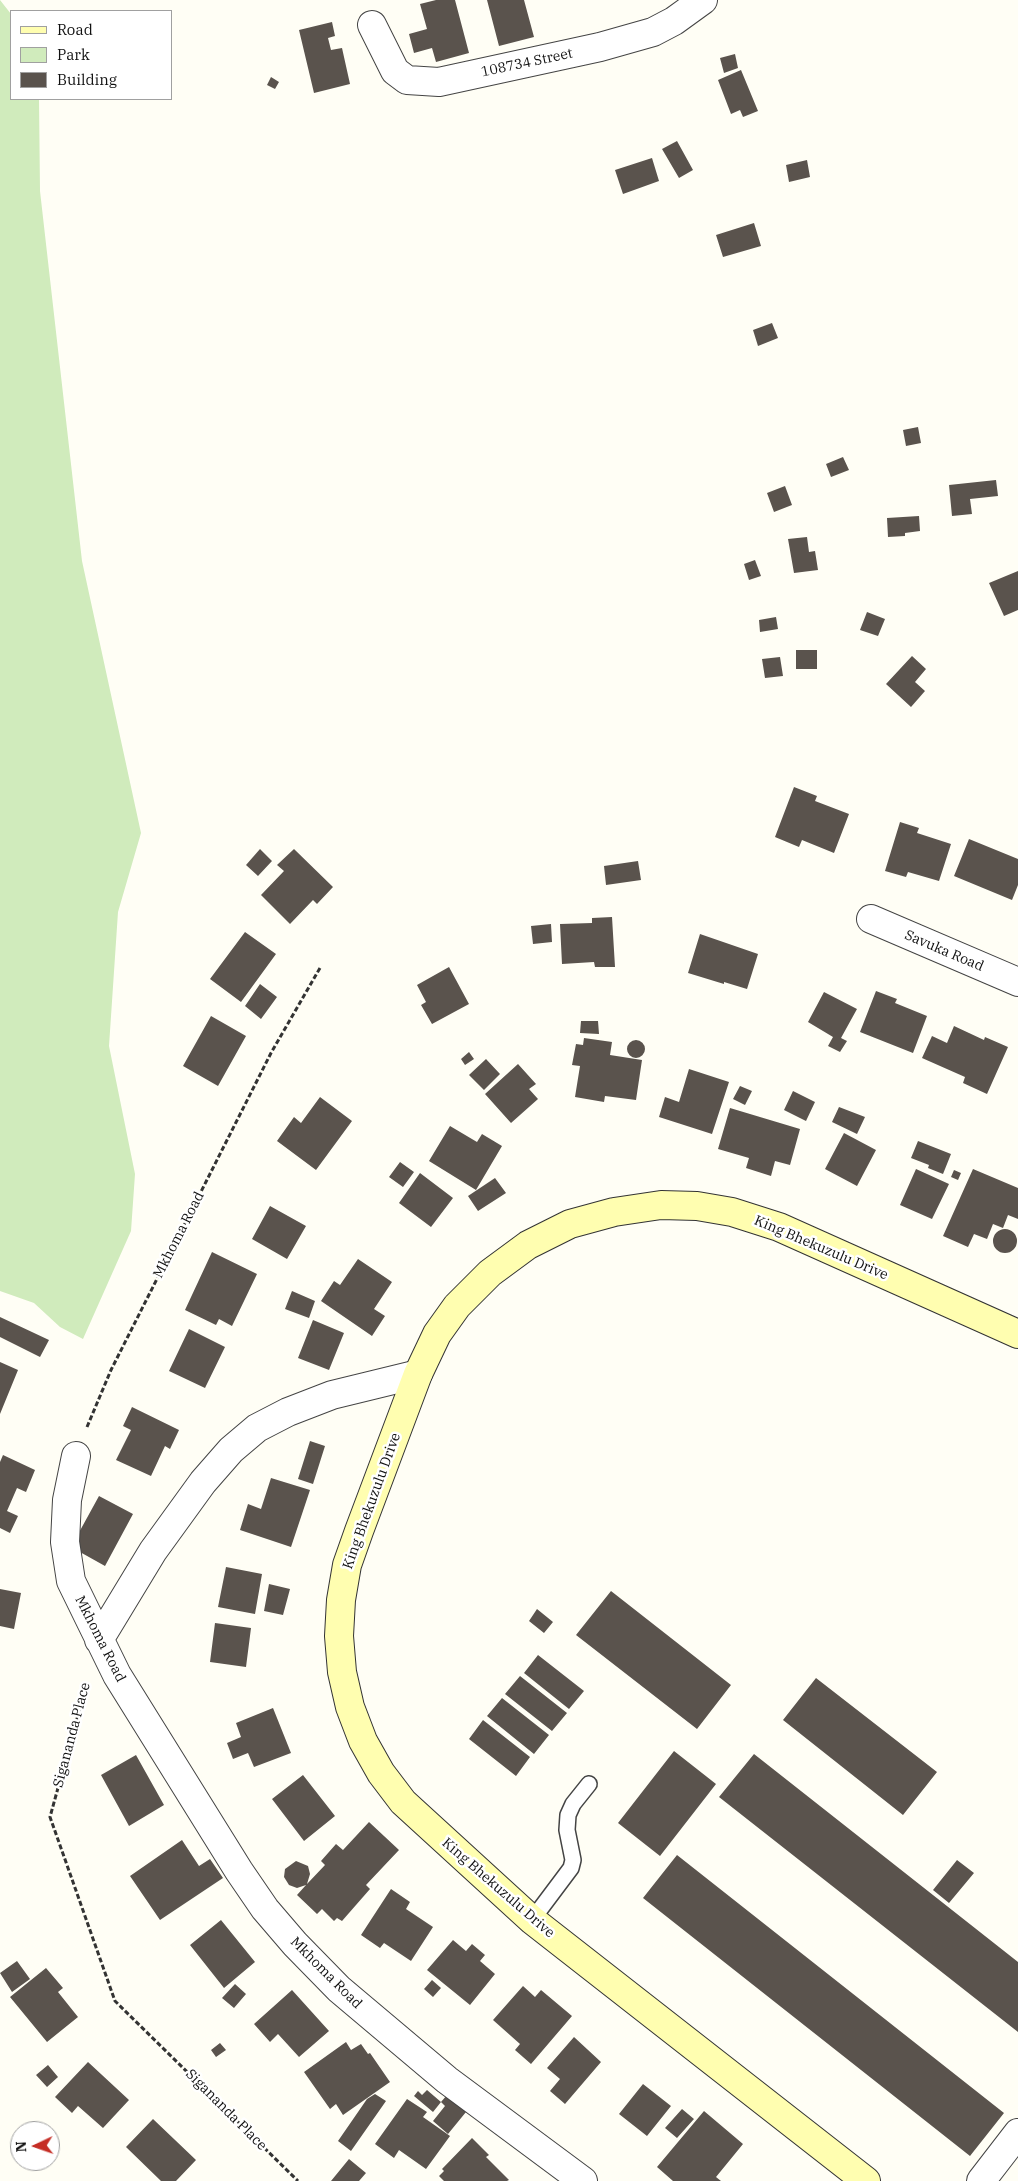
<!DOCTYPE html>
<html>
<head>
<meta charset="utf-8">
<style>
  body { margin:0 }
  #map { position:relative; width:1018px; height:2181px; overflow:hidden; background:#fffef5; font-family:"IBM Plex Serif",serif }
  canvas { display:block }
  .legend { position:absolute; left:10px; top:10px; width:162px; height:90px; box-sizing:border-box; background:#fff; border:1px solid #a0a0a0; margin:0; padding:6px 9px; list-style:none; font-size:15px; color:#111 }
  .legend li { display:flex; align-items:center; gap:10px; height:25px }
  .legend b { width:25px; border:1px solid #a0a0a0 }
  .north { position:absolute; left:10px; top:2121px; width:50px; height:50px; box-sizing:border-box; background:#fff; border:1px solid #a0a0a0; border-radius:50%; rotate:267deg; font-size:14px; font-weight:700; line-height:20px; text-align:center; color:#111 }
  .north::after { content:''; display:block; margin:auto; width:18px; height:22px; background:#c52d25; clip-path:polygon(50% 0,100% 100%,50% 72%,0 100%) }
</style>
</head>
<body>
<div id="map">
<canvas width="1018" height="2181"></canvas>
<ul class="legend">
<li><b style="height:6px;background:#fffeb0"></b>Road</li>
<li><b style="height:14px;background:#d0ebbc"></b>Park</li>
<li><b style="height:14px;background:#5a534d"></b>Building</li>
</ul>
<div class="north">N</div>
</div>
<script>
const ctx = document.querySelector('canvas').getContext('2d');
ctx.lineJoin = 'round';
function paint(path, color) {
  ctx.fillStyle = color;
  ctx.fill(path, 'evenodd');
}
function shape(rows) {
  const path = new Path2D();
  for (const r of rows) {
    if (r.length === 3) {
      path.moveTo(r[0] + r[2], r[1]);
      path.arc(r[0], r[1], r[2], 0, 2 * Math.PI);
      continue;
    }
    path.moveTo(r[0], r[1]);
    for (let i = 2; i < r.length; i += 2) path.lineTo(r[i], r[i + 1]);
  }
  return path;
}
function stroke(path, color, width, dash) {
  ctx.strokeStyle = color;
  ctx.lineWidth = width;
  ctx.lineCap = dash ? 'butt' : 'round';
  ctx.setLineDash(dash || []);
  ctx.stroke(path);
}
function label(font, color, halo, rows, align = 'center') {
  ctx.font = font + ' "IBM Plex Serif",serif';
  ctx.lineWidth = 5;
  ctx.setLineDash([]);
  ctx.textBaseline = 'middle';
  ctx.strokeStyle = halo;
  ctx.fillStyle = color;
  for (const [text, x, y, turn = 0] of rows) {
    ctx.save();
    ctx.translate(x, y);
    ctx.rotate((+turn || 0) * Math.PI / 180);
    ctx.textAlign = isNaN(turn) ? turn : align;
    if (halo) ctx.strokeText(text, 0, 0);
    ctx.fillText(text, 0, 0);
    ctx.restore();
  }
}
paint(shape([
  [0,0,11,14,11,99,39,99,40,191,82,561,141,833,118,912,109,1046,135,1174,131,1231,83,1339,60,1327,34,1303,0,1291]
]), '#d0ebbc');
paint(shape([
  [436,0,455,0,469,53,436,62,432,48,414,53,409,34,427,29,420,4],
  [487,0,524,0,534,37,499,46],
  [332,22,335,36,328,38,331,50,342,48,350,84,314,93,299,30],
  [735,54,738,68,724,73,720,58],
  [741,70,758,111,743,117,740,110,731,114,718,80],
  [271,77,279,82,275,89,267,85],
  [677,141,693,170,679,178,662,149],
  [652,158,659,181,623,194,615,170],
  [807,160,810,177,789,182,786,165],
  [754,223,761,246,723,257,716,235],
  [772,323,778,338,758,346,753,330],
  [918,427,921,443,906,446,903,430],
  [843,457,849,470,831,477,826,464],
  [996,480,998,496,970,499,972,514,952,516,949,485],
  [785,486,792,505,774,512,767,493],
  [919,516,920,531,905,533,905,536,888,537,887,518],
  [807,537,809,552,815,551,818,570,794,573,788,539],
  [755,560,761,576,749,580,744,564],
  [1018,571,1018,610,1004,616,989,583],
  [867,612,885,619,878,636,860,630],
  [776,617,778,629,760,632,759,620],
  [796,650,817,650,817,669,796,669],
  [912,656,926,669,915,682,925,691,911,707,886,684],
  [780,657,783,676,765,678,762,659],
  [794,787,817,796,815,801,849,814,834,853,802,840,799,847,775,837],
  [900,822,919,828,917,833,951,844,939,881,908,872,906,877,885,871],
  [969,839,1018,859,1018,885,1012,900,954,876],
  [260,849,272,861,258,876,246,865],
  [294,849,333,887,317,904,313,900,290,924,261,895,284,871,277,865],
  [638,861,641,880,606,885,604,866],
  [612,917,615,967,595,967,594,962,562,964,560,924,592,923,592,918],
  [551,924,552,942,533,944,531,926],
  [245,932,276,954,241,1002,210,979],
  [700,934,758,954,747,989,724,982,724,984,688,973],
  [449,967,469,1004,432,1024,421,1005,426,1002,417,985],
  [260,984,277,997,261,1019,245,1006],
  [876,991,897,999,895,1003,927,1016,913,1053,860,1032],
  [824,992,857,1009,841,1038,847,1041,840,1052,828,1046,833,1037,808,1022],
  [211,1016,246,1036,218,1086,183,1066],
  [581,1021,598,1021,599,1034,580,1033],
  [954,1026,984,1040,985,1037,1008,1047,987,1094,963,1083,965,1077,922,1058,932,1036,947,1043],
  [584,1038,612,1042,610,1055,642,1060,636,1100,605,1096,604,1102,575,1097,580,1066,572,1065,576,1044,583,1045],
  [636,1049,9],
  [469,1052,474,1059,465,1065,461,1059],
  [486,1059,500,1074,484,1090,469,1075],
  [518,1064,536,1084,529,1089,538,1099,511,1123,485,1094],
  [689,1069,729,1082,712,1134,659,1117,665,1097,679,1102],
  [740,1086,752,1091,745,1105,733,1099],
  [793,1091,815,1102,806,1121,784,1110],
  [320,1097,352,1121,316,1170,277,1141,294,1117,301,1123],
  [839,1107,865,1117,857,1134,832,1122],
  [730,1108,800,1129,790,1165,775,1161,771,1176,746,1168,749,1158,718,1149],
  [450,1126,477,1142,482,1134,502,1146,476,1190,429,1161],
  [844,1133,876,1150,857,1186,825,1169],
  [918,1141,951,1154,943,1174,928,1168,929,1165,911,1158],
  [400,1162,414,1172,403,1187,389,1177],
  [916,1169,949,1184,932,1219,900,1205],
  [973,1169,1018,1188,1018,1219,1008,1215,1003,1228,993,1224,987,1239,974,1234,968,1247,943,1236],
  [954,1170,961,1173,958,1180,951,1177],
  [420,1173,453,1198,431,1227,399,1203],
  [495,1178,506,1193,478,1211,468,1196],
  [270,1206,306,1226,287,1259,252,1239],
  [1005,1241,12],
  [212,1252,257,1274,232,1326,219,1319,216,1325,185,1310],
  [358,1259,392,1282,374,1309,385,1316,372,1336,321,1301,334,1281,340,1285],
  [292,1291,315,1301,309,1318,285,1309],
  [0,1317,49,1340,40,1357,0,1337],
  [313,1320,344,1333,329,1370,298,1358],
  [189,1329,225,1347,205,1388,169,1371],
  [0,1362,18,1370,0,1414],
  [132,1407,179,1430,170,1449,165,1446,151,1476,116,1460,131,1430,123,1426],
  [310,1441,325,1446,313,1484,298,1479],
  [3,1455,35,1470,26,1492,17,1488,7,1511,18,1516,10,1533,0,1528,0,1462],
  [271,1478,310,1490,291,1547,240,1530,248,1504,261,1509],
  [99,1496,133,1514,105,1566,71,1547],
  [226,1567,262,1574,255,1614,218,1607],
  [269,1584,290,1589,283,1615,264,1611],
  [0,1589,21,1593,14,1629,0,1626],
  [611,1591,731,1685,697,1729,576,1635],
  [537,1609,553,1622,544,1633,529,1621],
  [215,1623,251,1628,246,1667,210,1662],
  [538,1655,584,1691,569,1709,524,1673],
  [520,1676,567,1713,552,1731,505,1694],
  [816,1678,937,1772,903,1815,783,1720],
  [502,1698,549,1735,534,1754,487,1716],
  [273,1708,291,1753,254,1767,248,1753,233,1759,227,1743,241,1737,236,1723],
  [483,1720,530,1757,516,1776,469,1739],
  [674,1751,716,1784,660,1856,618,1823],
  [754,1754,1018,1962,1018,2032,719,1797],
  [136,1755,164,1805,129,1826,101,1775],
  [303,1775,335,1816,304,1841,272,1799],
  [369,1822,399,1850,366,1885,370,1889,342,1921,337,1918,334,1921,322,1909,317,1914,297,1895,306,1885,297,1888,289,1885,284,1877,285,1869,296,1861,308,1866,310,1874,307,1884,325,1865,321,1861,336,1844,343,1850],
  [182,1840,199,1866,210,1859,223,1878,160,1920,130,1876],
  [677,1855,1004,2113,970,2156,643,1898],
  [957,1860,974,1873,949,1903,933,1890],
  [391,1889,410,1902,406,1909,433,1927,411,1961,384,1943,380,1948,361,1935],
  [221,1920,255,1962,224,1988,190,1945],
  [453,1940,466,1951,472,1944,485,1955,480,1961,495,1974,470,2005,427,1970],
  [17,1961,30,1979,12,1992,0,1973],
  [46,1968,63,1988,58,1992,78,2017,47,2042,10,1997],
  [432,1980,441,1988,433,1997,424,1989],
  [235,1984,246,1994,234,2008,222,1998],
  [523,1986,535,1997,541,1990,572,2016,531,2064,515,2050,520,2044,493,2020],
  [292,1990,329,2031,299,2057,278,2034,270,2042,254,2024],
  [574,2037,601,2062,565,2104,550,2091,560,2079,547,2068],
  [346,2042,351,2050,361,2044,368,2054,370,2053,390,2082,343,2115,336,2104,330,2109,304,2072],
  [220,2043,226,2050,216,2057,211,2050],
  [88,2062,129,2100,103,2128,78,2106,72,2113,55,2097],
  [48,2065,58,2077,47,2087,36,2075],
  [643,2084,671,2106,647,2136,619,2114],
  [427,2090,441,2102,447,2095,466,2112,448,2134,433,2121,445,2106,441,2102,433,2112,414,2096,418,2091,422,2095],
  [375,2094,386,2101,351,2151,338,2141,367,2099],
  [407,2099,427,2112,423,2117,450,2136,426,2169,399,2150,394,2158,375,2144],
  [682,2109,694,2119,677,2138,665,2128],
  [704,2111,743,2144,716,2177,721,2181,673,2181,657,2167],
  [153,2119,196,2160,176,2181,161,2181,126,2147],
  [472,2138,489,2155,486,2157,509,2180,507,2181,444,2181,439,2176,444,2171,442,2169],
  [349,2159,366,2173,359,2181,331,2181]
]), '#5a534d');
const lane = shape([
  [532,1920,571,1868,573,1860,567,1830,568,1815,573,1804,589,1784]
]);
const street = shape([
  [372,25,395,71,407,80,439,82,600,47,653,32,674,21,703,0],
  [871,919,1018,982],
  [76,1456,67,1500,65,1542,71,1581,117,1675,239,1871,265,1909,295,1944,339,1989,447,2080,583,2181],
  [99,1640,153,1551,203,1482,231,1450,257,1428,288,1412,332,1395,418,1374],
  [981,2181,1018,2133]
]);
const secondary = shape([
  [866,2181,532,1920,403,1802,381,1773,363,1741,350,1707,342,1672,339,1636,341,1600,347,1565,359,1531,418,1374,437,1334,457,1306,490,1273,528,1245,570,1224,614,1212,661,1205,697,1206,732,1212,779,1227,1018,1334]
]);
stroke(lane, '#444', 18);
stroke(street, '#444', 30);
stroke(secondary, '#333', 30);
stroke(shape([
  [87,1427,111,1370,271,1053,320,968],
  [86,1686,50,1817,115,2001,298,2181]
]), '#333', 3, [5, 2.5]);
stroke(lane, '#fff', 15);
stroke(street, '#fff', 28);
stroke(secondary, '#fffeb0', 28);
label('14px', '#111', '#fff', [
  ["108734 Street",527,63,-12],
  ["Savuka Road",944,951,23],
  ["Mkhoma Road",179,1235,-63],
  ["King Bhekuzulu Drive",821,1248,23],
  ["King Bhekuzulu Drive",372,1501,-70],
  ["Mkhoma Road",100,1639,63],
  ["Sigananda Place",72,1735,-75],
  ["King Bhekuzulu Drive",498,1888,41],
  ["Mkhoma Road",326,1973,45],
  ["Sigananda Place",226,2110,45]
]);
</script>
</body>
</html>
